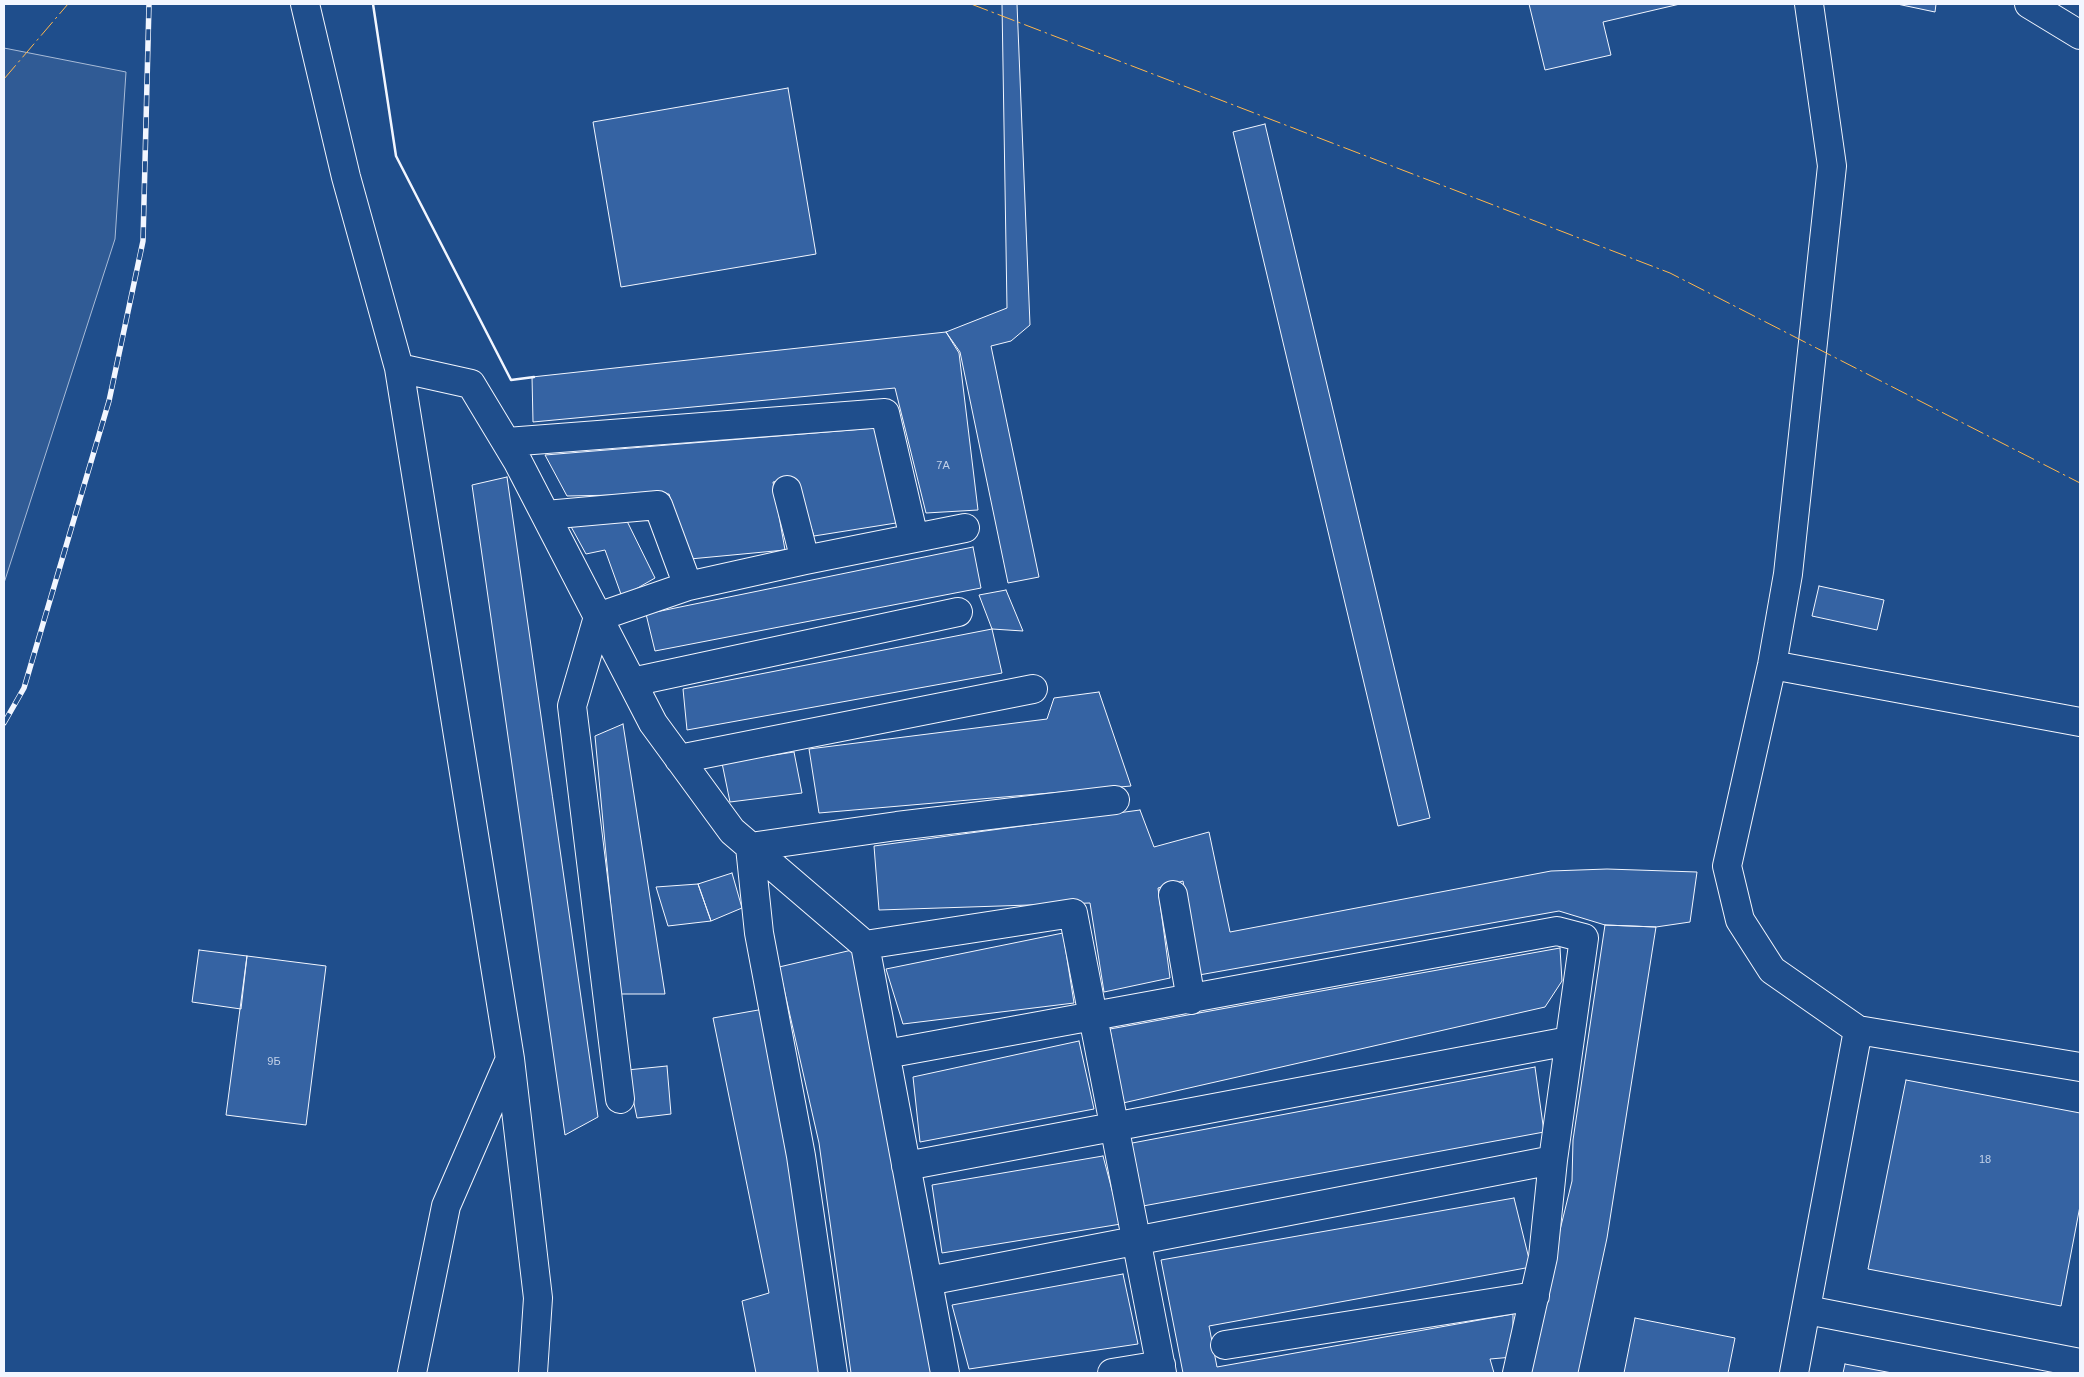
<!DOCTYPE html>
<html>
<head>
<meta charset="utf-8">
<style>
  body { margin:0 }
  #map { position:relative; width:2084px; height:1377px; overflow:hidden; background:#1f4e8c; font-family:Arial,sans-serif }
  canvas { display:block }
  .frame { position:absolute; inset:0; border:5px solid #f2f6ff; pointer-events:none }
</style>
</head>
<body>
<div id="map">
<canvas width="2084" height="1377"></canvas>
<div class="frame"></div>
</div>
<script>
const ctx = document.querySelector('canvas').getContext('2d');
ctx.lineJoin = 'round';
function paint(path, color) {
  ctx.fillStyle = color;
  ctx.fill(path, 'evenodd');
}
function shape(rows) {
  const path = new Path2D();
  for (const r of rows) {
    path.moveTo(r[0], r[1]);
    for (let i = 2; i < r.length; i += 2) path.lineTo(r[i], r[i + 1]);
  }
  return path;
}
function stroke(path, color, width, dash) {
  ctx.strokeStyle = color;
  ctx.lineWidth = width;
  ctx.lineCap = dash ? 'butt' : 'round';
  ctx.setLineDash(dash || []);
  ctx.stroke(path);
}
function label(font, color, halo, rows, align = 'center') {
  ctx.font = font + ' Arial,sans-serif';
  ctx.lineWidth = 4;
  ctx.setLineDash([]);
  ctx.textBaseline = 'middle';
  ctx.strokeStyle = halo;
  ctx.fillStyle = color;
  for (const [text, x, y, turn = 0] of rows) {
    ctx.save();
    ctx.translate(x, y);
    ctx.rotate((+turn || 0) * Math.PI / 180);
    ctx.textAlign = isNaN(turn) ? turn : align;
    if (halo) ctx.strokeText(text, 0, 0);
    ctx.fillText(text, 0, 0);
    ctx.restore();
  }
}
const built = shape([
  [4,48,126,72,115,239,4,583,4,48]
]);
paint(built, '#305b95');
stroke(built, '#a8bbd7', 1);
const building = shape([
  [1002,4,1017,4,1030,325,1011,341,991,346,1039,577,1008,583,960,352,946,332,1007,308,1002,4],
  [1529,4,1680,4,1603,22,1611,55,1545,70,1529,4],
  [1897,4,1936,4,1935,12,1897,4],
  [788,88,816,254,621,287,593,122,788,88],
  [1265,124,1430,818,1398,826,1233,132,1265,124],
  [946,332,959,353,978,510,926,513,895,388,533,422,532,377,946,332],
  [876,428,896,523,814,536,795,479,773,482,785,550,690,559,669,494,567,496,545,455,876,428],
  [507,477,598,1117,565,1135,472,485,507,477],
  [624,515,655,578,622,597,605,550,586,554,569,523,624,515],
  [973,547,981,588,655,651,646,614,973,547],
  [1819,586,1884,600,1877,630,1812,616,1819,586],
  [1006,590,1023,631,992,629,979,595,1006,590],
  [992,629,1002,673,687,730,683,689,992,629],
  [1099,692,1131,786,819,813,809,749,1047,719,1054,698,1099,692],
  [623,724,665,994,619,994,595,736,623,724],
  [794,752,802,793,730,802,722,763,794,752],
  [1140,810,1154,847,1209,832,1230,932,1551,871,1607,869,1697,872,1690,922,1656,927,1605,925,1559,911,1199,975,1183,881,1158,888,1170,978,1104,992,1090,903,879,910,874,846,1140,810],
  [732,873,742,908,711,921,698,884,732,873],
  [698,884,711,921,668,926,656,887,698,884],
  [1605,925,1656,927,1607,1238,1578,1373,1525,1373,1572,1181,1573,1140,1605,925],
  [1063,933,1074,1003,903,1024,886,969,1063,933],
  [1560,948,1562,981,1545,1007,1123,1103,1110,1029,1560,948],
  [199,950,247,956,241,1009,192,1002,199,950],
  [852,950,932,1373,851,1373,819,1143,779,967,852,950],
  [247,956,326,966,306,1125,226,1115,247,956],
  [764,1009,823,1373,756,1373,742,1301,769,1293,713,1018,764,1009],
  [1079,1041,1094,1109,920,1142,913,1077,1079,1041],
  [667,1066,671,1114,637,1118,627,1070,667,1066],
  [1535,1067,1544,1132,1143,1206,1127,1144,1535,1067],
  [1906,1080,2080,1113,2080,1206,2061,1306,1868,1269,1906,1080],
  [1103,1156,1121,1224,942,1253,932,1185,1103,1156],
  [1514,1198,1531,1267,1209,1326,1217,1367,1513,1314,1513,1357,1490,1359,1494,1373,1183,1373,1161,1260,1514,1198],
  [1123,1274,1138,1344,969,1369,952,1305,1123,1274],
  [1635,1318,1735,1338,1728,1373,1624,1373,1635,1318],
  [1845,1364,1892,1373,1843,1373,1845,1364]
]);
paint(building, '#3563a3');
stroke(building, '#f2f6ff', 1);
const minor = shape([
  [305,4,346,177,399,368,510,1059,538,1298,533,1373],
  [2029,4,2080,35],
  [399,368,471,384,518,462,653,723,732,831,865,945,945,1373],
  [507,442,885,413,914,538],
  [787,490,805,560],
  [546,515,658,505,688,586],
  [1772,665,2080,722],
  [632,682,958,612],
  [679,759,1033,689],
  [1173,895,1191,1000],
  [865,945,1073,913,1162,1373],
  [1858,1030,2080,1067],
  [886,1054,1557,931,1584,938,1553,1160,1543,1257,1517,1373],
  [620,1099,572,706,598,617,688,586,805,560,965,528],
  [906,1166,1569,1041],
  [928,1281,1553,1160],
  [1807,1310,2080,1363],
  [1225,1345,1535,1296],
  [412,1373,446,1206,509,1061],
  [833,1373,801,1156,759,933,750,847,897,826,1115,800],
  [1112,1373,1161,1365],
  [1794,1373,1858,1030,1772,970,1740,920,1727,866,1772,665,1788,574,1832,166,1809,4]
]);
stroke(minor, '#f2f6ff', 30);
stroke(minor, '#1f4e8c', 28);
const rail = shape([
  [4,723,24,688,109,401,143,241,149,4]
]);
stroke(rail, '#f2f6ff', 5.5);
stroke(rail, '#1f4e8c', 4, [11]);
stroke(shape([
  [373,4,396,156,511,380,534,377]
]), '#f2f6ff', 2.5);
stroke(shape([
  [971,4,1670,273,2080,483],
  [4,79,68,4]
]), '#ffb74d', 1, [18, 4, 2.5, 4]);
label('11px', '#c3d1e8', null, [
  ["7А",943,466],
  ["9Б",274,1062],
  ["18",1985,1160]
]);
</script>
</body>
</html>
